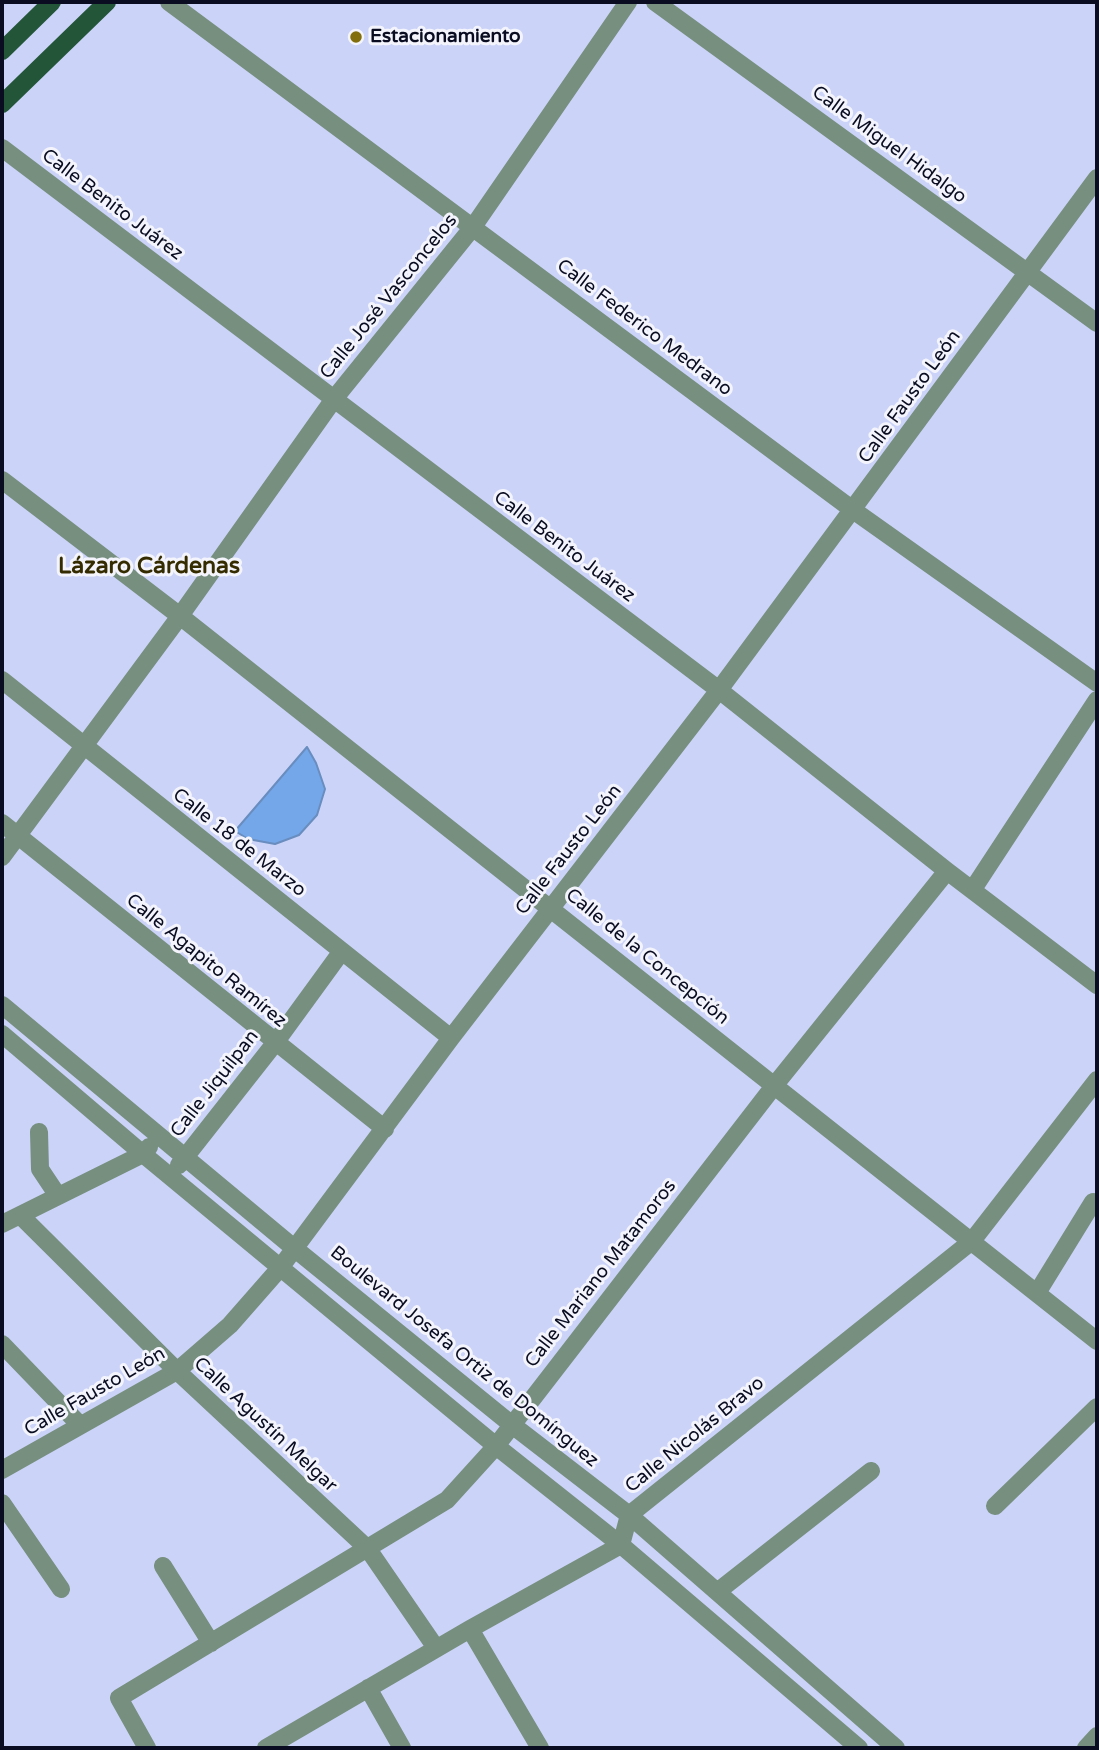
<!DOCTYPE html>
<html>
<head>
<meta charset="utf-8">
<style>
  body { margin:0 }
  #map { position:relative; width:1099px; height:1750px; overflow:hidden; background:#cbd3f8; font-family:"Varela Round",sans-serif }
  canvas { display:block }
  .frame { position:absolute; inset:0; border:4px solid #0a0d21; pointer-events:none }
</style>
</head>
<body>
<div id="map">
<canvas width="1099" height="1750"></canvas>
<div class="frame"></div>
</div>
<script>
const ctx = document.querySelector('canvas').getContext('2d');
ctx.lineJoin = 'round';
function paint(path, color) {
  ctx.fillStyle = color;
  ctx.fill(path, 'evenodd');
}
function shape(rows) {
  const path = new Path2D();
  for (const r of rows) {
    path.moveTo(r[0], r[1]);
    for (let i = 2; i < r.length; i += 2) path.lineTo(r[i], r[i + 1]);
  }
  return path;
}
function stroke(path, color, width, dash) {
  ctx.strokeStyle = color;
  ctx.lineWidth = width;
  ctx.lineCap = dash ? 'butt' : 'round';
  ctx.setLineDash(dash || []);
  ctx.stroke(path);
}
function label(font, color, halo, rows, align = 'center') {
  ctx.font = font + ' "Varela Round",sans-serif';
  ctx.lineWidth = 6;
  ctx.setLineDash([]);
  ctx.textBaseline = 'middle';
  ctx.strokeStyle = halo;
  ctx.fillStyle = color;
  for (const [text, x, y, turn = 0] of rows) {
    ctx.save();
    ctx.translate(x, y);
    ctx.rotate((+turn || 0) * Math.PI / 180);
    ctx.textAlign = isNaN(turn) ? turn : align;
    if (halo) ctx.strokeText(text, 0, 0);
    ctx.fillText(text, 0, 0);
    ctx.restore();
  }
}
const building = shape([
  [307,747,316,763,325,789,317,815,299,835,275,844,248,839,235,831,307,747]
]);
paint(building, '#74a7ea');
stroke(building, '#688dbe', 2);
stroke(shape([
  [169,2,853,510,1097,683],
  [655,2,1097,323],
  [2,148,719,690,947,871,1097,985],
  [2,480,180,616,1097,1341],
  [2,680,451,1038],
  [2,823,385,1129],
  [2,857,180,616,334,399,473,227,628,2],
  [973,889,1097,700],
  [2,1005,294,1248,511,1424,629,1515,896,1748],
  [2,1034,143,1154,496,1446,621,1545,859,1748],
  [39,1132,40,1169,58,1196],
  [179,1165,275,1043,342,951],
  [20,1215,177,1371,368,1549,436,1648],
  [2,1224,143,1154,149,1147],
  [1037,1293,1093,1202],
  [2,1344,79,1424],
  [2,1470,177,1371,230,1325,280,1268,451,1038,719,690,1097,178],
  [2,1503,61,1589],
  [995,1506,1097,1407],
  [163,1566,211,1643],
  [717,1592,871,1471],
  [470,1629,540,1748],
  [368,1688,402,1748],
  [147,1748,119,1698,447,1500,496,1446,774,1086,947,871],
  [266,1748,470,1629,621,1545,629,1515,972,1241,1097,1080],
  [1086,1748,1097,1736]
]), '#768f7e', 18);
stroke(shape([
  [2,51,52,2],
  [2,104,107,2]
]), '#235539', 18);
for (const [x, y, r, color] of [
  [356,37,7,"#826e0c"]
]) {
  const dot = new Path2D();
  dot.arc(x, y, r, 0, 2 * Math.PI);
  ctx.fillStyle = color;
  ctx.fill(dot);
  stroke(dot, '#f4f5fc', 2.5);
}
label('bold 19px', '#0a0d21', '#f4f5fc', [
  ["Estacionamiento",370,37]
], 'left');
label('19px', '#0a0d21', '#f4f5fc', [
  ["Calle Miguel Hidalgo",889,145,36],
  ["Calle Benito Juárez",112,205,37],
  ["Calle José Vasconcelos",389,297,-51],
  ["Calle Federico Medrano",644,328,37],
  ["Calle Fausto León",910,397,-54],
  ["Calle Benito Juárez",564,547,37],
  ["Calle 18 de Marzo",239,843,38],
  ["Calle Fausto León",569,850,-52],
  ["Calle de la Concepción",647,957,39],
  ["Calle Agapito Ramírez",206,961,39],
  ["Calle Jiquilpan",215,1084,-52],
  ["Calle Mariano Matamoros",601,1274,-52],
  ["Boulevard Josefa Ortiz de Domínguez",464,1357,39],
  ["Calle Fausto León",95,1392,-30],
  ["Calle Agustín Melgar",265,1425,43],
  ["Calle Nicolás Bravo",695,1435,-39]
]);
label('bold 23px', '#352b00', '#f4f5fc', [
  ["Lázaro Cárdenas",149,567]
]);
</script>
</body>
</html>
